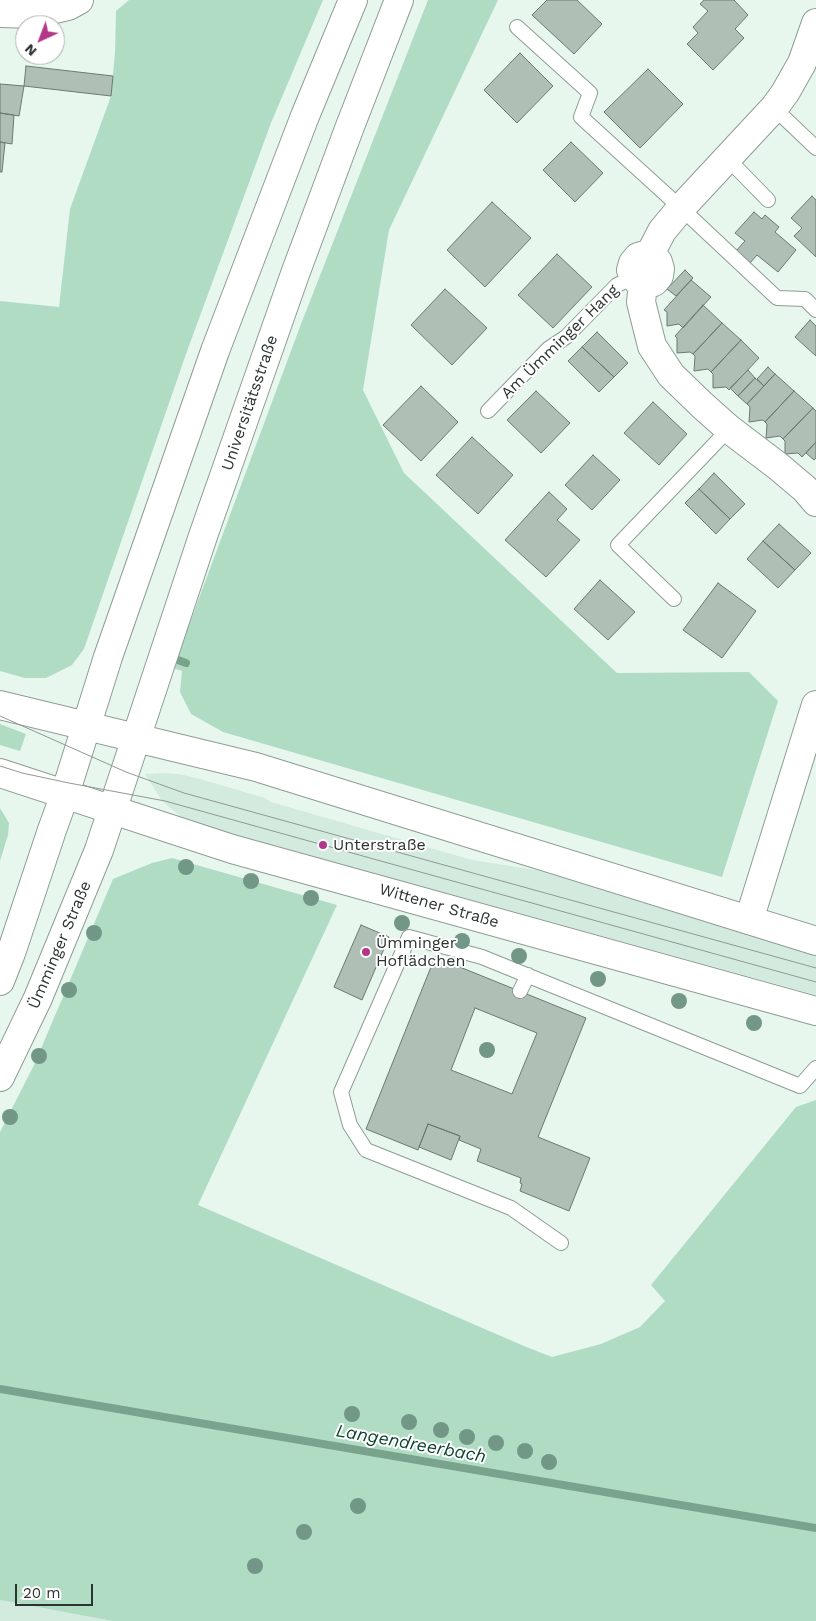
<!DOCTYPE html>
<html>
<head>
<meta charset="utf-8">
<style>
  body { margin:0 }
  #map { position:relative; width:816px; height:1621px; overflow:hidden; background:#e7f7ee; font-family:"Work Sans",sans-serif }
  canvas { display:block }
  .north { position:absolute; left:15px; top:15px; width:50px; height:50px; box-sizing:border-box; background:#fff; border:1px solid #abadac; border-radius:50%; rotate:223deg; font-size:14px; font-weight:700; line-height:20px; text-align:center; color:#2d3330 }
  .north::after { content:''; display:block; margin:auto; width:18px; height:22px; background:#b33788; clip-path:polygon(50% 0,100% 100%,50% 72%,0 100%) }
  .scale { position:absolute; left:15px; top:1584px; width:78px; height:22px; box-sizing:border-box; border:2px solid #2d3330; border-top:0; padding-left:6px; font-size:15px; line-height:18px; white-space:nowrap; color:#2d3330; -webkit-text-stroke:4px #fff; paint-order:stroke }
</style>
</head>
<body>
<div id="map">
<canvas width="816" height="1621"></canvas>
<div class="north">N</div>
<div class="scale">20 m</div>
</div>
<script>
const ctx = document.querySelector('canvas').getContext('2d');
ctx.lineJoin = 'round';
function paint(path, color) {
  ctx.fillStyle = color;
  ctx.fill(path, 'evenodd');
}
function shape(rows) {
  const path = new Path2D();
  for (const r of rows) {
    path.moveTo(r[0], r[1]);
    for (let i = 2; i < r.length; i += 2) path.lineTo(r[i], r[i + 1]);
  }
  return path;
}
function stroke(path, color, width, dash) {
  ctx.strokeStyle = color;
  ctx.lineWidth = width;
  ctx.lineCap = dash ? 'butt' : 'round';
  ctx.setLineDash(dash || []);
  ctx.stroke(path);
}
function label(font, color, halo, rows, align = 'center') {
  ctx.font = font + ' "Work Sans",sans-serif';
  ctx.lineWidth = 4;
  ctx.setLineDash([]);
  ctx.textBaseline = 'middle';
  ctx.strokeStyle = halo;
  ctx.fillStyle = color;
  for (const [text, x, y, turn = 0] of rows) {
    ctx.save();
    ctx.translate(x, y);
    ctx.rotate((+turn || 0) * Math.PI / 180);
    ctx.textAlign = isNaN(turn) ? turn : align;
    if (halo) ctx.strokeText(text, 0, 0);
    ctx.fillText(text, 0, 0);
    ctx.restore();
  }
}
paint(shape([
  [163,773,179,774,200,779,265,798,271,802,472,860,536,870,816,956,816,995,450,894,390,880,247,841,196,824,183,818,169,807,160,798,145,774],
  [0,1600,112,1621,0,1621]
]), '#d3eade');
paint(shape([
  [129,0,323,0,271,123,186,354,84,649,72,665,46,678,25,678,0,671,0,301,59,307,70,209,111,96,115,53,116,11],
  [428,0,498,0,389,230,363,390,404,473,617,673,749,672,778,701,722,877,223,732,191,714,180,692,182,671,173,668,301,324],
  [0,724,26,734,20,751,0,745],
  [0,808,9,823,8,835,0,861],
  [172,858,337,905,198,1205,524,1346,552,1357,601,1344,640,1327,665,1301,651,1285,796,1107,816,1100,816,1621,112,1621,0,1600,0,1132,34,1065,113,879,152,863]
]), '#b0dcc4');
stroke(shape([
  [167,656,186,663],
  [0,1389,816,1528]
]), '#79a38d', 8);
const building = shape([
  [547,0,577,0,602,24,574,54,532,15,547,0],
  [704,0,734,0,748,15,735,29,744,38,713,70,687,44,698,33,693,27,708,11,700,4,704,0],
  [520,53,553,86,517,123,484,90,520,53],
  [26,66,113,76,111,96,24,86,26,66],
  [648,69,683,104,640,148,604,112,648,69],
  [0,84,24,86,19,116,0,113,0,84],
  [0,113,14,115,12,144,0,142,0,113],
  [0,142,5,143,2,172,0,172,0,142],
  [571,142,603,173,575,202,543,170,571,142],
  [812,196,816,200,816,257,794,236,802,228,791,218,812,196],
  [492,202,531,238,485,287,447,250,492,202],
  [754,212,762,219,765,215,779,227,775,232,796,250,778,272,757,255,750,263,736,251,745,241,735,233,754,212],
  [557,254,592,287,553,328,518,295,557,254],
  [685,270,693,278,676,296,667,289,685,270],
  [691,280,711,297,683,328,679,324,667,326,667,312,664,310,691,280],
  [445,289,487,328,452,365,411,325,445,289],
  [703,305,722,323,693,354,690,352,677,353,677,338,675,336,703,305],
  [810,320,816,326,816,356,795,337,810,320],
  [722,323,741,340,711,372,708,369,694,371,695,356,693,354,722,323],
  [597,332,628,363,614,377,582,347,597,332],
  [741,340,759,358,729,390,726,387,713,388,713,374,711,372,741,340],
  [582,347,614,377,599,392,568,361,582,347],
  [768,367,775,374,764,386,757,379,768,367],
  [748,370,755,378,738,396,730,388,748,370],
  [775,374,794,391,765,422,763,420,749,422,750,407,747,404,775,374],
  [755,378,764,386,747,404,738,396,755,378],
  [421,386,458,422,421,461,383,425,421,386],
  [536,391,570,423,541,453,507,420,536,391],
  [794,391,813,408,783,439,780,436,766,438,767,424,765,422,794,391],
  [653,402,687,434,659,465,624,433,653,402],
  [813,408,816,411,816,442,802,457,798,453,785,454,785,441,783,439,813,408],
  [472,437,513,475,478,514,436,475,472,437],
  [816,442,816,458,814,460,806,453,816,442],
  [593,455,620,480,592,510,565,485,593,455],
  [714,473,745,504,730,519,699,489,714,473],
  [699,489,730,519,716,534,685,503,699,489],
  [549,492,567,509,557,520,580,540,546,577,505,540,549,492],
  [779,524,811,553,795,570,763,541,779,524],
  [763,541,795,570,778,588,747,559,763,541],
  [600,580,635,612,608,640,574,609,600,580],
  [718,583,756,611,722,658,683,630,718,583],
  [361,925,389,937,362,1000,334,987,361,925],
  [435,957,586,1018,538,1137,590,1158,569,1211,520,1191,522,1184,520,1183,521,1178,477,1161,481,1149,459,1140,460,1136,428,1124,418,1150,366,1129,435,957],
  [475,1008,537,1033,512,1094,451,1070,475,1008],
  [428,1124,460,1136,451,1160,419,1147,428,1124]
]);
paint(building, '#afbfb6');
stroke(building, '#6b7971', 1);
const service = shape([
  [517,27,590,93,581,117,681,208,777,298,805,299,816,310],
  [774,108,816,148],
  [727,158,768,200],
  [488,411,548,349,566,337,617,285,634,277],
  [674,599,618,545,729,429],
  [520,991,528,975],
  [561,1243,511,1208,366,1150,350,1125,341,1092,409,937,482,957,800,1086,816,1068]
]);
const minor = shape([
  [0,13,35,14,68,6,79,0],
  [649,256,653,256,658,262,660,269,659,276,654,282,647,284,643,283,641,302,652,346,671,375,702,405,729,429,779,467,805,489,816,502],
  [643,283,639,282,634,277,631,270,633,263,638,257,645,255,649,256,662,231,681,208,774,108,785,93,802,63,816,23],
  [749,920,816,705]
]);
const secondary = shape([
  [0,705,256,767,816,941],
  [0,773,232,849,816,1011],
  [0,981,11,953,52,830,65,794,108,657,215,351,305,116,353,0],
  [0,1077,38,998,99,850,203,536,295,274,349,129,399,0]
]);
stroke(service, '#8e9d94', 16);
stroke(minor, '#8e9d94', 30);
stroke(secondary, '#8e9d94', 30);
stroke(service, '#fff', 14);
stroke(minor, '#fff', 28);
stroke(secondary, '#fff', 28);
stroke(shape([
  [0,716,126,772,184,793,816,968],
  [0,766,22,773,69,783,165,801,816,982]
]), '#8e9a93', 1);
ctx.fillStyle = '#729786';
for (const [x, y] of [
  [186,867],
  [251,881],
  [311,898],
  [402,923],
  [94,933],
  [462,941],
  [519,956],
  [598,979],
  [69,990],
  [679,1001],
  [754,1023],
  [487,1050],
  [39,1056],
  [10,1117],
  [352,1414],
  [409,1422],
  [441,1430],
  [467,1437],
  [496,1443],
  [525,1451],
  [549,1462],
  [358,1506],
  [304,1532],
  [255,1566]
]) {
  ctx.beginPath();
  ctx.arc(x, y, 8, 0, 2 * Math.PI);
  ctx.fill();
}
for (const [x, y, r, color] of [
  [323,845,5,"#b33788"],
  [366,952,5,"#b33788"]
]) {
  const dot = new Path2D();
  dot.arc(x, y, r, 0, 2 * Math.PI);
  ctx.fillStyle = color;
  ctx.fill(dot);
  stroke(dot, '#fff', 2);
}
label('16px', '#2d3330', '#fff', [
  ["Am Ümminger Hang",560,342,-44],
  ["Universitätsstraße",250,403,-71],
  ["Wittener Straße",439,906,16],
  ["Ümminger Straße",60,945,-67]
]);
label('16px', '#2d3330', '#fff', [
  ["Unterstraße",333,845],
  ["Ümminger",376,943],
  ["Hoflädchen",376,961]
], 'left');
label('italic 18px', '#0b432c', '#fff', [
  ["Langendreerbach",411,1444,10]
]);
</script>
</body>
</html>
